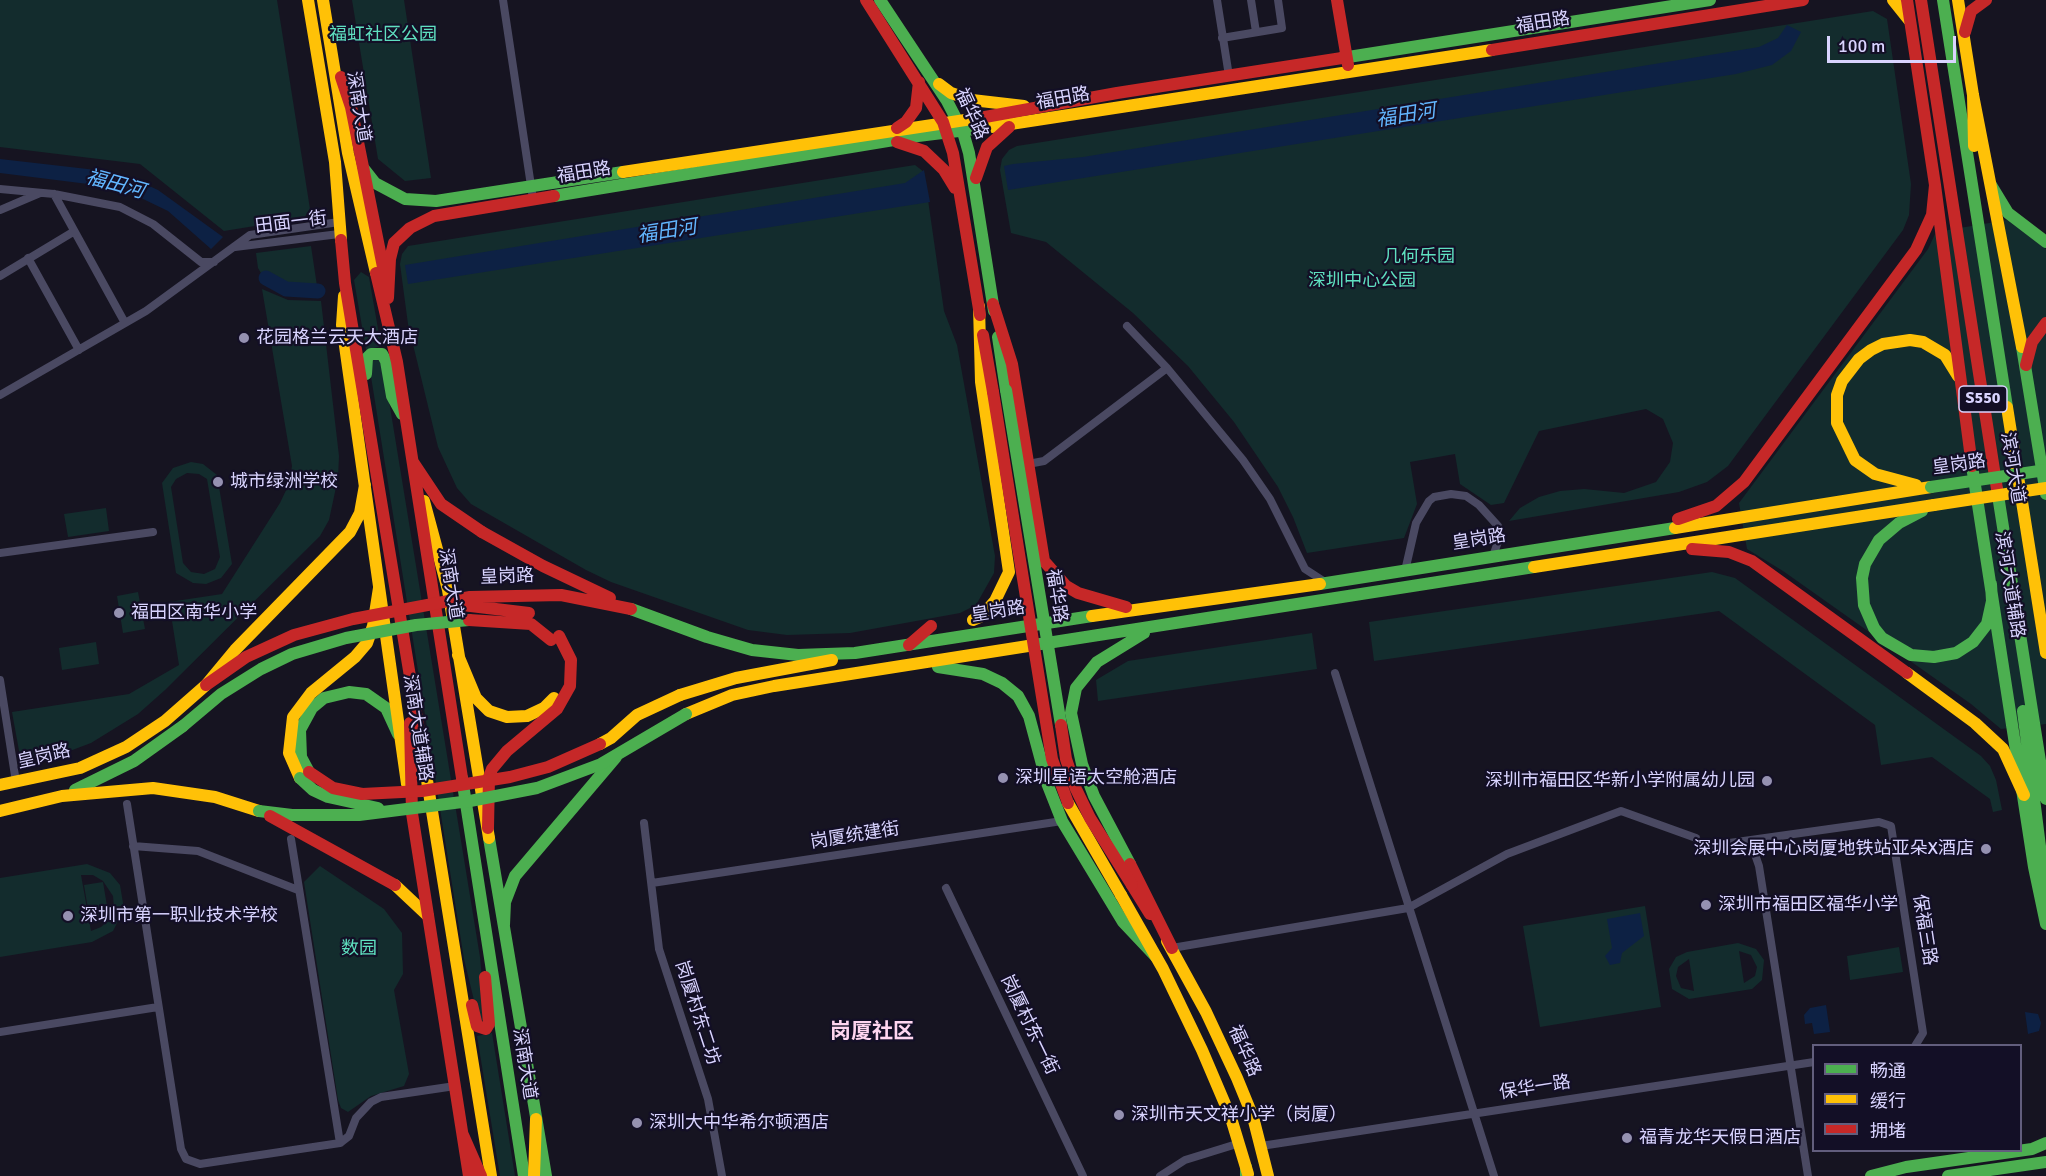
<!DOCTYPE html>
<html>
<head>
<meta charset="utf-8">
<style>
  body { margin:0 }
  #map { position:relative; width:2046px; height:1176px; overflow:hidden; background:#161421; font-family:Signika,"Noto Sans SC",sans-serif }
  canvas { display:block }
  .legend { position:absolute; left:1812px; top:1044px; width:210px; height:108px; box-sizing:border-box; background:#130f26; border:2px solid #625e7d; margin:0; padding:8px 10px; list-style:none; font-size:18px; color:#d9d4ff }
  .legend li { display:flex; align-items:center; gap:12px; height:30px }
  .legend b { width:30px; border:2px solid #625e7d }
  .scale { position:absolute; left:1827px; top:36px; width:129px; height:27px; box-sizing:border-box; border:3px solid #d9d4ff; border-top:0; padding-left:8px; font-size:18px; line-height:21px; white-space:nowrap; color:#d9d4ff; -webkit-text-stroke:4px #130f26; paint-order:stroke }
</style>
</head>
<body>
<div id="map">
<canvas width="2046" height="1176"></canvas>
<ul class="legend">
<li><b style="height:8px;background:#4caf50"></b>畅通</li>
<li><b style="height:8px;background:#ffc107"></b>缓行</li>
<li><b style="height:8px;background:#c62828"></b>拥堵</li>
</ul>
<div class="scale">100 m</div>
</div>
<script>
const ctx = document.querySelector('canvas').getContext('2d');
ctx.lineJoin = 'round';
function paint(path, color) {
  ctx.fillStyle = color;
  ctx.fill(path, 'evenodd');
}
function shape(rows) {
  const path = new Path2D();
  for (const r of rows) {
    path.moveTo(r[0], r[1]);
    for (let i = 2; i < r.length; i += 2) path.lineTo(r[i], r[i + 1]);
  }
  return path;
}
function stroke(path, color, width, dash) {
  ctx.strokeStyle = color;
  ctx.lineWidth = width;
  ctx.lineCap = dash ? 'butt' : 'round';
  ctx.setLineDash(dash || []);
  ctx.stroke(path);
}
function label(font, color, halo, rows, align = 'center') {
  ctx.font = font + ' Signika,"Noto Sans SC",sans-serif';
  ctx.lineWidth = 4.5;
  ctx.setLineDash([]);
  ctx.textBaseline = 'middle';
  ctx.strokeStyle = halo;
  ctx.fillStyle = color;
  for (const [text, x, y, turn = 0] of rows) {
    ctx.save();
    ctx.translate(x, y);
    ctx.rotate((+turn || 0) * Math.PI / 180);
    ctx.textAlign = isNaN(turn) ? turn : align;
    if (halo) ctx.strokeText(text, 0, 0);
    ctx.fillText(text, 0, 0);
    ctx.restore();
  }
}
paint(shape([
  [0,0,277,0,310,209,304,218,224,231,140,164,0,147],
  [352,0,404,0,431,178,405,181,378,159],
  [1873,11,1887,19,1911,184,1909,215,1903,230,1728,466,1707,482,1679,492,1509,521,1520,508,1539,497,1560,491,1584,489,1624,493,1656,482,1670,462,1673,443,1663,419,1646,409,1539,431,1504,503,1491,505,1460,484,1455,454,1410,462,1417,504,1404,538,1307,553,1293,517,1278,487,1234,422,1188,366,1133,313,1046,242,1011,233,1000,170,1002,159,1009,150,1017,146],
  [915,165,924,172,944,311,957,345,995,556,994,573,976,605,960,613,850,633,787,635,748,630,611,582,586,570,471,504,457,488,438,447,408,324,400,264,402,254,408,246],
  [2007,220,2046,249,2046,724,2001,729,1971,704,1783,571,1747,549,1739,503,1928,249,1936,232],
  [311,246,317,286,284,283,261,273,258,268,256,253],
  [361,272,369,277,381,346,366,350,354,280],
  [262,289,288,300,321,301,339,456,338,478,329,520,320,536,165,690,138,714,91,743,59,755,25,761,20,756,12,712,129,694,179,665,169,602,222,594,280,503,289,484,292,466],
  [376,359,383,364,480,957,486,1020,479,1021,464,959,369,364],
  [191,462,203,464,217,475,232,564,221,578,206,584,193,583,176,573,162,483,173,468],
  [187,473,199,474,207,479,220,557,215,569,204,574,191,572,183,563,171,487,176,479],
  [106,508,109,531,68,537,64,514],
  [1712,572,1735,578,1981,756,1990,766,1996,780,2002,810,1993,812,1990,799,1932,757,1881,765,1875,725,1719,611,1374,661,1369,622],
  [138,592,145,629,123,633,117,596],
  [1312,633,1317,669,1098,701,1096,680,1128,661],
  [96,642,99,664,62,670,59,648],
  [87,864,110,873,120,885,124,909,113,931,92,942,0,957,0,878],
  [81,875,93,875,103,881,113,896,114,908,110,919,101,927,91,931],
  [320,866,384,909,402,933,403,974,394,990,409,1074,404,1086,371,1096,348,1112,341,1108,338,1100,304,882],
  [103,882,109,918,90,921,84,885],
  [1645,906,1661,1007,1540,1027,1523,926],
  [1738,943,1756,949,1764,960,1762,980,1752,989,1689,999,1672,989,1669,969,1676,957,1687,952],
  [1739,951,1751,955,1757,967,1755,976,1744,983],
  [1689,959,1694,991,1681,988,1676,976,1678,967],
  [1899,947,1903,972,1850,980,1847,956],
  [492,1033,515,1176,500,1176,477,1036]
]), '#132c2d');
paint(shape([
  [1787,25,1801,32,1791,51,1772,65,1736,74,1008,190,1004,166,1013,164,1083,157,1759,47,1778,38],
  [0,159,105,171,134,179,158,190,223,237,211,249,168,211,141,198,104,186,0,173],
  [924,170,930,202,408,284,405,265,905,183],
  [1640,913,1644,936,1622,953,1620,963,1610,965,1605,956,1612,948,1607,919],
  [1826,1005,1830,1032,1814,1034,1812,1023,1805,1024,1804,1015,1810,1008],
  [2025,1012,2038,1014,2041,1023,2039,1031,2028,1034]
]), '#0d2144');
stroke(shape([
  [266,278,286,289,318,291]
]), '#0d2144', 15);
stroke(shape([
  [503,0,533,199],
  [1217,0,1229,76],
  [1251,0,1256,32],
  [1222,38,1282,28,1278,0],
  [0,189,54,194,120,207,153,224,201,262,214,262],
  [54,194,125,323],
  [0,210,40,193],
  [235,247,339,234],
  [28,258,79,350],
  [0,276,73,232],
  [1127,326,1167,368,1243,460,1270,499,1305,569,1325,582],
  [0,395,146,311,250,235,339,222],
  [1028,464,1044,461,1167,368],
  [0,553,153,532],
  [1493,556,1499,539],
  [1405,571,1416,523,1429,501,1434,497,1451,494,1466,496,1479,505,1498,526],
  [1335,673,1494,1176],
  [0,680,16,782],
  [127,804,181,1149,186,1159,200,1164,340,1143,349,1136,356,1118,371,1102,381,1097,455,1086],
  [644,823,659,949,708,1099,722,1176],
  [291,839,340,1143],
  [1750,840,1759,866,1808,1176],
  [133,846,198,851,298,890],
  [1701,847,1879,822,1891,826,1923,1033,1915,1046],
  [652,883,1062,821],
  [946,888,1083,1176],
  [1172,948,1408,908,1507,854,1621,811,1696,838],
  [0,1032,158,1007],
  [1261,1146,1814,1062],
  [1160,1176,1185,1160,1240,1143]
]), '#4a4962', 8);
stroke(shape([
  [880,0,947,101,963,132,969,153,994,311],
  [1943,0,2007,407],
  [1342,58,1710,0],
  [364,169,375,183,405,199,436,201,623,172],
  [1991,185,2008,213,2046,242],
  [554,196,918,136,991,127],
  [998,337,1006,390],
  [2022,347,2046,494],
  [366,374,367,358,371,354,382,354,386,361,392,396,402,414],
  [1972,466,2034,867,2046,924],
  [1997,489,2046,799],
  [1922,511,1899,523,1879,540,1865,564,1862,578,1864,605,1874,628,1882,638,1911,655,1934,657,1956,653,1973,642,1987,624,1992,601,1991,584],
  [1320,584,1675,528],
  [631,609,707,637,752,650,798,655,855,653,1092,616],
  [1028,646,1534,567],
  [938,667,983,674,1002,683,1018,696,1029,716,1047,783,1062,821,1123,922,1156,957],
  [2023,711,2046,894],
  [309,772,301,757,300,730,312,708,324,698,349,692,366,694,386,708,398,734],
  [462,778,524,1176],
  [75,790,134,761,183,726],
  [489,838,546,1176],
  [1130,864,1094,796,1082,764,1071,713,1076,688,1097,662,1144,633],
  [504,925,505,902,515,876,616,757],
  [1246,1167,1246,1176],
  [1871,1176,1906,1167,2032,1149,2046,1143],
  [1948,1176,2046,1162]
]), '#4caf50', 12);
stroke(shape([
  [308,0,335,162,341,240],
  [323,0,348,153,376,273],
  [1893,0,1909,20],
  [1958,0,1973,95,2022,347],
  [939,84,951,93,972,100,1024,106],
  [1973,95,1974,146],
  [991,127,1492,50],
  [623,172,985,117],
  [344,296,342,325,407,784],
  [2007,407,2046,653],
  [1916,485,1875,474,1855,460,1837,423,1837,395,1842,381,1859,359,1871,350,1883,344,1910,340,1923,342,1945,355,1958,376],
  [424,501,448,590,489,838],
  [1675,528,1931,487],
  [1534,567,1934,505],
  [1092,616,1320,584],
  [973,620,982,616,995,601,1009,572,981,382,979,306],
  [458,655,476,698,489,711,507,717,527,716,544,708,554,698],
  [1907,673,1975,723,2003,749,2024,795],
  [680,695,736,678,832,660],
  [686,714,732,695,774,686,1028,646],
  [420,737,491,1176],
  [300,778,289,753,293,717,311,693,355,657,367,643,373,626,379,588],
  [0,785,80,768,126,747,165,721,206,685,235,650,350,532,360,513,365,485],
  [0,811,62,796,153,788,215,797,259,811],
  [395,885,428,916],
  [1121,895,1163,969,1202,1050,1231,1118,1248,1174],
  [1167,941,1206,1012,1237,1078,1253,1117,1268,1176],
  [534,1176,536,1119]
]), '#ffc107', 12);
stroke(shape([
  [866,0,943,122,953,153,980,315],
  [1337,0,1348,65],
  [1907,0,1935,185,1972,466],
  [1921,0,1997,489],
  [1965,32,1971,11,1986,0],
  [1492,50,1803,0],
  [341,77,351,107,387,287],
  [985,117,1117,93,1342,58],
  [897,128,906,122,916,108,919,82],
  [897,142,924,151,944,170,955,188],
  [976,178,987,147,1009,127],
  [341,240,345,283,420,737],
  [376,273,397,362,462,778],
  [388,298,390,259,394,243,410,228,434,216,554,196],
  [993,304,1012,364,1044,561,1066,586,1078,593,1126,607],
  [983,335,993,392],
  [2026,365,2032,342,2046,323],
  [413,462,441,504,482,532],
  [1678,519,1716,506,1744,482,1916,250,1932,215,1935,185],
  [1692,549,1729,552,1752,561,1907,673],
  [909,645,931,626],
  [410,723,412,814],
  [411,807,469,1176],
  [488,828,489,777,492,769,507,751,557,709,570,686,571,660,559,636],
  [1130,864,1172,948],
  [1132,885,1150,914],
  [472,1005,477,1026,486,1029,489,1024,485,977],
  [463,1135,481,1176]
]), '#c62828', 12);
stroke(shape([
  [1006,390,1061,725],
  [1931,487,2046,470],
  [183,726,221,694,261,669,292,654,346,638,416,625,469,620],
  [300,778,313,790,328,797,378,808],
  [259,811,292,815,359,815,470,801,537,788,601,764,686,714]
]), '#4caf50', 12);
stroke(shape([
  [1934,505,2046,488],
  [600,744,611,738,637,715,680,695],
  [1068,803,1121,895]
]), '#ffc107', 12);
stroke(shape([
  [993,392,1052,759,1068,803],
  [482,532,543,566,610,598],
  [454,604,529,613],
  [469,620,531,624,551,640],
  [206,685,246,657,294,635,353,619,470,597,561,595,631,609],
  [1061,725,1066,759,1076,789,1090,818,1132,885],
  [309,772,333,788,362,794,422,791,510,777,548,767,600,744],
  [270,816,395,885]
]), '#c62828', 12);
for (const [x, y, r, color] of [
  [244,338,6,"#9591b1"],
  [218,482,6,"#9591b1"],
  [119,613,6,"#9591b1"],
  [1003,778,6,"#9591b1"],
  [1767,781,6,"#9591b1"],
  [1986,849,6,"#9591b1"],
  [1706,905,6,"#9591b1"],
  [68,916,6,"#9591b1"],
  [1119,1115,6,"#9591b1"],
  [637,1123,6,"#9591b1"],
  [1627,1138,6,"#9591b1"]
]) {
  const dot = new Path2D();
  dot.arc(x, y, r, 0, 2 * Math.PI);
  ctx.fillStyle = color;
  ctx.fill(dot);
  stroke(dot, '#130f26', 2);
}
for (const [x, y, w] of [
  [1983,399,48]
]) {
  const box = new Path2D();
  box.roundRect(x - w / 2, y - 13, w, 26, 4.5);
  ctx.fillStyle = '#130f26';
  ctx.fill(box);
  stroke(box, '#d9d4ff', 1.5);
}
label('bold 16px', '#d9d4ff', null, [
  ["S550",1983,399]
]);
label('18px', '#d9d4ff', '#130f26', [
  ["福田路",1543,23,-9],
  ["福田路",1063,99,-10],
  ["深南大道",358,107,81],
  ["福华路",971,114,65],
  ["福田路",584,173,-9],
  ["田面一街",291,223,-7],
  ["皇岗路",1959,465,-8],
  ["滨河大道",2012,468,81],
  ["皇岗路",1479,540,-9],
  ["皇岗路",507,577,-2],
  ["深南大道",450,584,81],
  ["滨河大道辅路",2009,585,81],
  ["福华路",1056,596,81],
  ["皇岗路",998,612,-9],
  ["深南大道辅路",417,728,81],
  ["皇岗路",44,757,-13],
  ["岗厦统建街",855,836,-9],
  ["保福三路",1924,930,81],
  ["岗厦村东二坊",697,1013,72],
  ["岗厦村东一街",1029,1025,64],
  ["福华路",1244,1051,66],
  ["深南大道",524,1064,81],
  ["保华一路",1535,1088,-9]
]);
label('18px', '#5fe0c0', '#130f26', [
  ["福虹社区公园",383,35],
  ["几何乐园",1419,257],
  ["深圳中心公园",1362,281],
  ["数园",359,949]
]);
label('18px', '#d9d4ff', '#130f26', [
  ["花园格兰云天大酒店",256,338],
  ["城市绿洲学校",230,482],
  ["福田区南华小学",131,613],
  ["深圳星语太空舱酒店",1015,778],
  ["深圳市福田区华新小学附属幼儿园",1755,781,"right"],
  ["深圳会展中心岗厦地铁站亚朵X酒店",1974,849,"right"],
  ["深圳市福田区福华小学",1718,905],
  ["深圳市第一职业技术学校",80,916],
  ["深圳市天文祥小学（岗厦）",1131,1115],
  ["深圳大中华希尔顿酒店",649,1123],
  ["福青龙华天假日酒店",1639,1138]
], 'left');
label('italic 20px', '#62b6ff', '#130f26', [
  ["福田河",1406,116,-9],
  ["福田河",115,185,15],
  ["福田河",667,232,-9]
]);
label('bold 21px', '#ffd6f0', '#130f26', [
  ["岗厦社区",872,1032]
]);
</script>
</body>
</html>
